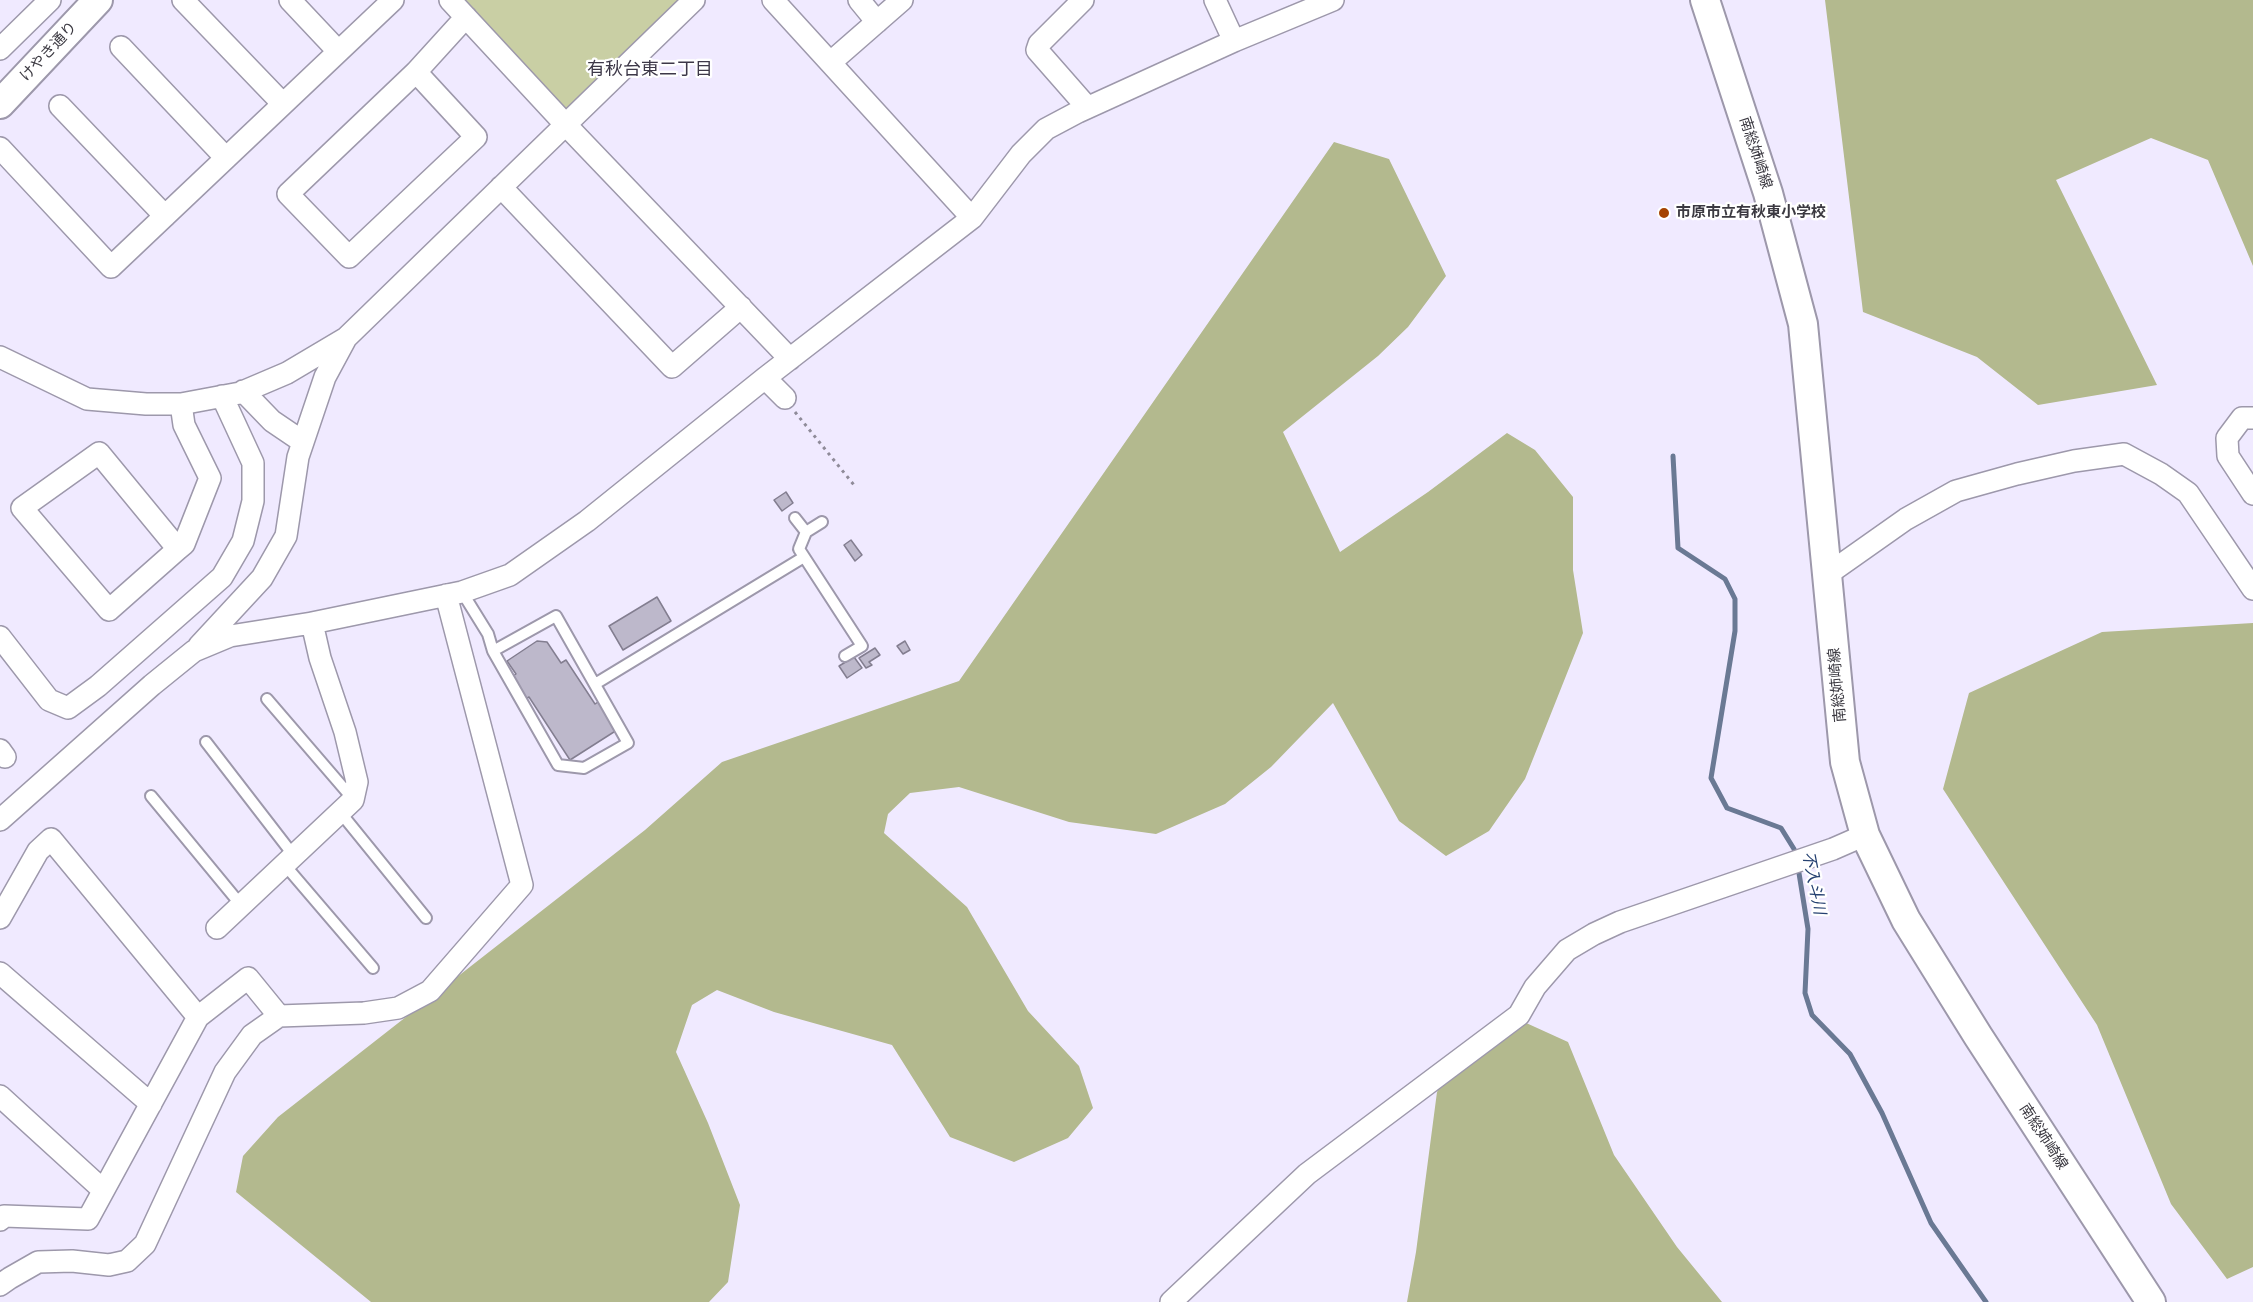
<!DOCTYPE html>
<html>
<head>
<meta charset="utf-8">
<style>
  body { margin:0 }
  canvas { display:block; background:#f0eaff }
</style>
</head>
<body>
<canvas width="2253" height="1302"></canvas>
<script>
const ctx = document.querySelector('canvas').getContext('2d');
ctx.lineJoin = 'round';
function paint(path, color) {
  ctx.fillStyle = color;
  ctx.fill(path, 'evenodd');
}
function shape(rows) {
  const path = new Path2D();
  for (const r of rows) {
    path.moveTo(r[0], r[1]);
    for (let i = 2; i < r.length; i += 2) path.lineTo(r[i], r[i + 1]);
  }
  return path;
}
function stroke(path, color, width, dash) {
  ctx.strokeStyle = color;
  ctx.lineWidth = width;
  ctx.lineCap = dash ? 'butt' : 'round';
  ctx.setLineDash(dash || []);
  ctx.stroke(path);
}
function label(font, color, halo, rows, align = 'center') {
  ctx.font = font + ' "DM Sans","Noto Sans JP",sans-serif';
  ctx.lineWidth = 4.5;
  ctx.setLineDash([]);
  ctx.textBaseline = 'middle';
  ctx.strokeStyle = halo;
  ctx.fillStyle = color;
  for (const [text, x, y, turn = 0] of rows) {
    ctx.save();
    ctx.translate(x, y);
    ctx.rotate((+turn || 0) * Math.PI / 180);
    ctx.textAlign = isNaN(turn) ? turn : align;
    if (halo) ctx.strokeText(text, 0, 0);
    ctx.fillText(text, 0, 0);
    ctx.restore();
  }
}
paint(shape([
  [450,0,694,0,565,124]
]), '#c9cfa4');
paint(shape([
  [1825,0,2253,0,2253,266,2208,160,2151,138,2056,180,2157,385,2038,405,1977,357,1863,312],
  [1334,142,1389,159,1446,276,1408,327,1378,356,1283,432,1340,552,1428,492,1507,433,1535,450,1573,497,1573,570,1583,633,1525,779,1489,831,1446,856,1399,821,1333,703,1271,767,1225,804,1156,834,1069,822,959,787,910,793,888,814,884,833,967,907,1028,1011,1079,1066,1093,1108,1068,1138,1014,1162,950,1137,892,1045,774,1012,717,990,692,1005,676,1052,708,1123,740,1205,728,1282,709,1302,371,1302,236,1192,243,1156,278,1117,645,830,722,762,959,681],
  [2253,623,2253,1267,2227,1279,2171,1204,2097,1025,1943,789,1969,693,2102,632],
  [1524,1022,1568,1042,1614,1155,1677,1247,1722,1302,1407,1302,1416,1252,1437,1092,1466,1043]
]), '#b3b98e');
stroke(shape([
  [1673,456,1678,548,1725,579,1735,599,1735,631,1711,778,1727,808,1781,828,1794,849,1796,855],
  [1798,867,1808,929,1805,993,1812,1015,1850,1054,1882,1113,1931,1223,1986,1302]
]), '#6a7994', 5);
const building = shape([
  [786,492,793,503,782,511,774,500,786,492],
  [851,540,862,555,855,561,844,545,851,540],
  [657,597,671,621,623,650,609,626,657,597],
  [537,641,547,642,561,663,566,660,595,704,598,702,617,730,570,760,529,697,524,700,510,678,516,674,507,661,537,641],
  [905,641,910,650,903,654,897,646,905,641],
  [875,648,880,655,869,662,872,665,866,668,859,658,875,648],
  [854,657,862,668,847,678,839,666,854,657]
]);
paint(building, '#bdb8cb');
stroke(building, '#837e90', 1.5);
const lane = shape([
  [795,518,806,532],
  [822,522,806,532,799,549,862,646,845,656],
  [462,592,488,634,493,651,556,616,628,743,584,768,558,765,493,651],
  [595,684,804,557],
  [267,699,353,799],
  [206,742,294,856],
  [151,796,241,905],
  [340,812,426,918],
  [284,864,373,968]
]);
const street = shape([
  [183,0,283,104],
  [290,0,338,51],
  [450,0,565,124,790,359],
  [773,0,972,218],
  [859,0,877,22],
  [1083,0,1039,44,1037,50,1087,107],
  [1215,0,1234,41],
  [121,47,226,158],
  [0,49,50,0],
  [831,62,902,0],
  [416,72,476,137,349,257,288,194,416,72,466,17],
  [60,106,165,216],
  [0,148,111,267,393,0],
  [501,187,672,367,741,307],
  [0,357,87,399,146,404,181,404,240,393,287,373,346,338,694,0],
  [765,378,785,398],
  [243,391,272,421,303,442],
  [2253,418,2242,418,2227,438,2228,456,2253,494],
  [178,549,99,453,22,508,109,610,178,549,184,544,210,478,184,425,181,404],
  [1828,574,1906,519,1956,491,2017,474,2074,461,2124,454,2161,474,2188,493,2253,589],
  [0,637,49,700,68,708,98,686,222,577,243,541,253,501,253,463,222,396],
  [199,646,262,578,286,536,298,457,325,377,346,338],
  [0,750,5,757],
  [0,820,152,685,194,651,230,636,312,623,462,592,510,575,587,521,765,378,972,218,1021,154,1046,129,1078,112,1234,41,1333,0],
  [0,918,38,851,51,839,198,1017],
  [217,928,353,800,357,782,345,732,320,658,312,623],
  [0,973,151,1104],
  [0,1096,103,1190],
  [0,1220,4,1216,88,1219,198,1017,248,978,279,1016],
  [0,1285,10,1278,38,1262,72,1261,109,1265,127,1261,145,1244,225,1072,252,1035,279,1016,364,1013,398,1008,430,991,522,885,446,595],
  [1171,1302,1307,1174,1519,1015,1535,987,1567,950,1594,934,1620,922,1833,849,1865,835]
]);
const secondary = shape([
  [1705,0,1768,193,1803,324,1845,762,1865,835,1906,920,1978,1036,2151,1302],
  [0,104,98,0]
]);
stroke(lane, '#9d98ab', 14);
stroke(street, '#9d98ab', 24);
stroke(secondary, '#9d98ab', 32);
stroke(shape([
  [795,412,854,485]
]), '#8f8b99', 3, [3, 4.5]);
stroke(lane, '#fff', 10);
stroke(street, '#fff', 21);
stroke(secondary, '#fff', 28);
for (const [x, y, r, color] of [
  [1664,213,6,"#a54301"]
]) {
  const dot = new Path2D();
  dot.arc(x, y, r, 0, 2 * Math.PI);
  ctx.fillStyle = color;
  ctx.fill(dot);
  stroke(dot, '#fff', 2);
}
label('15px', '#3b3941', '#fff', [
  ["けやき通り",49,52,-47],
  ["南総姉崎線",1755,153,72],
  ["南総姉崎線",1838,685,-95],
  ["南総姉崎線",2043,1137,57]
]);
label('bold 15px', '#3b3941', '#fff', [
  ["市原市立有秋東小学校",1676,213]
], 'left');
label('italic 16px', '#254171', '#fff', [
  ["不入斗川",1813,883,79]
]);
label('18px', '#3d3848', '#fff', [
  ["有秋台東二丁目",650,70]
]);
</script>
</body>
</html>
